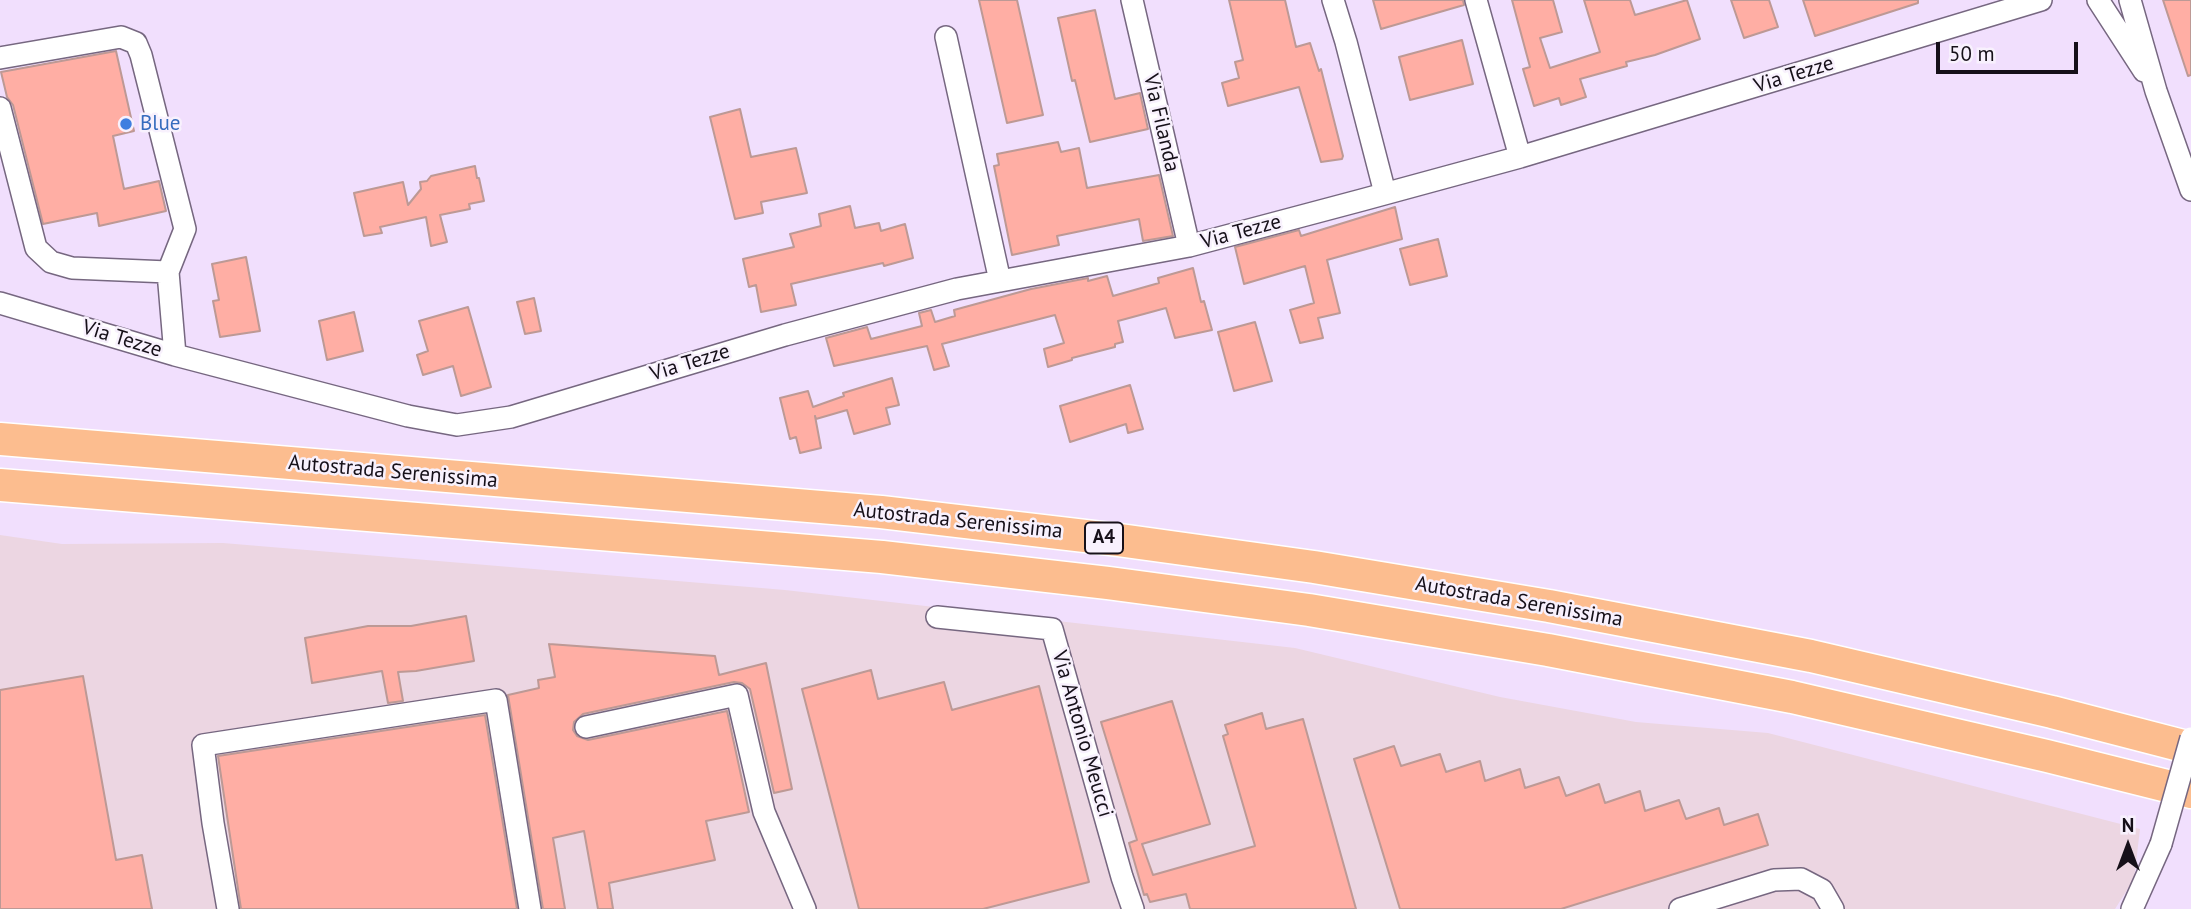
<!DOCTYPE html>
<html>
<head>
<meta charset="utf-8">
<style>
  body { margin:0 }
  #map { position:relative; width:2191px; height:909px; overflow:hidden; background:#f1dffd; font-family:"PT Sans",sans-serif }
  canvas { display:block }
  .north { position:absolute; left:2093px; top:811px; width:70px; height:70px; -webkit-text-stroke:5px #f8f1fd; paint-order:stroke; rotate:0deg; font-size:19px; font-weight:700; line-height:28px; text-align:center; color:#161019 }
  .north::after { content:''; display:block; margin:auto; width:24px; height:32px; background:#161019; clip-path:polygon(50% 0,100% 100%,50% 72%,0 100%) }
  .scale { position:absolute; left:1936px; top:42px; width:142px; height:32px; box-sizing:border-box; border:4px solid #161019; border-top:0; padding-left:9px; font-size:21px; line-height:24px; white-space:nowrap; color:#161019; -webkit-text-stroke:5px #f8f1fd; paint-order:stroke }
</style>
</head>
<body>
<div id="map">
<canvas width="2191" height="909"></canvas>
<div class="north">N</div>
<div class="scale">50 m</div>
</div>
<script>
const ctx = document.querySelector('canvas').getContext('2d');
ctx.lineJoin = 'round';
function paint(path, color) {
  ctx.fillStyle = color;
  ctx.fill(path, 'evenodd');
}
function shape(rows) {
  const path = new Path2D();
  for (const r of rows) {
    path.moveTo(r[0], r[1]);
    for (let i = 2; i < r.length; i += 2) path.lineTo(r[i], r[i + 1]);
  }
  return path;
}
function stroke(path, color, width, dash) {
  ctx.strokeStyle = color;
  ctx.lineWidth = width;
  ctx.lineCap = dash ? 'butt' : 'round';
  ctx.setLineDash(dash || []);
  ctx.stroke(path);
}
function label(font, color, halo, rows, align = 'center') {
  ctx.font = font + ' "PT Sans",sans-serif';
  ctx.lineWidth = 5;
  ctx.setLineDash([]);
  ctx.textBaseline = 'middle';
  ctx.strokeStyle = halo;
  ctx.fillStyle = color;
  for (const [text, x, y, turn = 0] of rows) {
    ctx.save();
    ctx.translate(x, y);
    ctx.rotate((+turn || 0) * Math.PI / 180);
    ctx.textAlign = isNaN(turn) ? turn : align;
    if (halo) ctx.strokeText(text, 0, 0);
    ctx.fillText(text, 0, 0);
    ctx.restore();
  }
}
paint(shape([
  [0,535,62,544,223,543,785,590,1295,648,1500,697,1636,722,1768,733,2140,829,2134,879,2115,909,0,909]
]), '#ecd6e2');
const building = shape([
  [979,0,1017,0,1043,115,1007,123,979,0],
  [1229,0,1285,0,1296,47,1310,43,1319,71,1321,69,1343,156,1342,159,1321,162,1299,87,1228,106,1222,83,1239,78,1235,62,1243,60,1229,0],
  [1373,0,1463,0,1464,5,1381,29,1373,0],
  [1512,0,1553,0,1562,32,1540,38,1550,68,1600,52,1584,0,1630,0,1635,15,1687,0,1700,39,1655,55,1626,62,1627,66,1580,79,1586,97,1561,105,1559,98,1534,106,1523,69,1530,67,1512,0],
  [1731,0,1769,0,1778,27,1744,38,1731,0],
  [1803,0,1918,0,1918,3,1815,36,1803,0],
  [2163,0,2191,0,2191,75,2188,76,2163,0],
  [1095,10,1115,99,1140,93,1148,129,1090,142,1075,80,1072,81,1058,18,1095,10],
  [1462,40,1473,84,1410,100,1399,57,1462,40],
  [116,51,134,131,113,136,124,189,159,181,166,211,99,226,97,213,43,224,13,105,7,97,1,72,116,51],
  [740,109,751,157,796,148,807,193,761,202,763,213,735,219,710,117,740,109],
  [1058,142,1061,152,1079,148,1087,188,1159,175,1173,236,1143,241,1139,219,1057,236,1059,245,1012,255,994,166,999,165,997,154,1058,142],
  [475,166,477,178,479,178,484,201,469,204,470,209,440,215,447,242,431,246,426,217,380,227,382,233,364,236,354,193,403,182,408,205,421,189,420,182,427,181,431,176,475,166],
  [850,206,855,228,879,223,881,231,905,224,913,258,884,266,883,263,791,284,796,305,761,312,756,285,749,287,743,259,794,247,790,234,821,226,819,214,850,206],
  [1395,207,1402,239,1327,260,1340,313,1318,318,1323,338,1300,343,1290,310,1314,303,1305,266,1244,284,1235,247,1299,230,1301,236,1395,207],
  [1438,239,1447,276,1410,285,1400,249,1438,239],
  [246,257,260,331,220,337,213,301,219,300,212,264,246,257],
  [1193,268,1201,302,1204,301,1212,330,1175,338,1166,308,1118,321,1123,342,1115,344,1115,347,1072,358,1072,360,1048,367,1044,349,1064,343,1055,315,942,344,949,366,934,370,927,346,834,366,826,338,867,327,871,339,922,326,919,313,931,310,935,322,955,316,954,310,1031,289,1088,278,1088,281,1107,276,1113,296,1159,283,1158,278,1193,268],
  [534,298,541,331,525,334,517,302,534,298],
  [468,307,491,387,461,396,453,366,423,375,417,355,428,351,419,321,468,307],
  [354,312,363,351,327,360,319,321,354,312],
  [1255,322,1272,381,1234,391,1218,332,1255,322],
  [892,378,899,405,886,408,890,424,854,434,847,410,816,419,815,416,821,448,800,453,796,437,790,439,780,398,808,391,813,407,844,396,843,393,892,378],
  [1130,385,1143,429,1128,433,1126,424,1070,442,1060,406,1130,385],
  [466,616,474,661,416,671,398,672,403,701,388,703,382,671,312,683,305,638,368,626,411,626,466,616],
  [549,644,715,656,719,675,766,663,792,789,774,793,750,689,742,683,734,682,583,714,574,722,573,730,577,736,588,740,727,711,749,812,706,821,715,860,609,883,613,909,598,909,584,831,553,838,565,909,543,909,508,695,539,688,538,680,555,677,549,644],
  [871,670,878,699,944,682,952,710,1039,686,1089,882,983,909,859,909,802,689,871,670],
  [83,676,116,860,142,855,152,909,0,909,0,690,83,676],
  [1172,701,1210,824,1142,844,1153,875,1255,846,1223,736,1228,734,1225,725,1262,713,1266,729,1303,719,1356,909,1190,909,1186,894,1150,902,1147,894,1144,895,1129,843,1137,840,1101,722,1172,701],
  [485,715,517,909,241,909,218,756,485,715],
  [1394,746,1401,766,1440,754,1446,772,1480,761,1485,781,1520,769,1525,788,1559,777,1566,796,1599,784,1605,803,1640,791,1645,811,1679,800,1686,819,1719,808,1724,825,1758,814,1768,845,1561,909,1400,909,1354,759,1394,746]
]);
paint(building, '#ffaea4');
stroke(building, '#bd9995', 2);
const minor = shape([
  [1132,0,1189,246],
  [1333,0,1346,42,1385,193],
  [1476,0,1520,157],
  [2098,0,2144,71],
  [2130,0,2156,91,2191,190],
  [946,37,1000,281],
  [0,58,121,37,136,43,141,55,185,229,168,272,175,355],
  [0,108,36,248,51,262,72,268,168,272],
  [0,303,175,355,408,416,457,425,511,417,785,335,957,289,1189,246,1362,200,1520,157,2041,0],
  [937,617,1052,629,1122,877,1133,909],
  [586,727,737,695,764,812,805,909],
  [228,909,213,823,203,745,496,700,530,909],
  [1680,909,1774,880,1801,879,1822,890,1833,909],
  [2132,909,2161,844]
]);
const highway = shape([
  [0,439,881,512,1119,540,1314,567,1549,606,1811,656,2052,712,2191,748],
  [0,485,882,557,1108,583,1309,610,1548,650,1792,697,2047,756,2191,792]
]);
stroke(minor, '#766780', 24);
stroke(highway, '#fff', 35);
stroke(minor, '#fff', 21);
stroke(highway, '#fcbd8f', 32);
const minorBridge = shape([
  [2161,844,2191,738]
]);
stroke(minorBridge, '#766780', 24, []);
stroke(minorBridge, '#fff', 21);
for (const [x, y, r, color] of [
  [126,124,7,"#3f7fe0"]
]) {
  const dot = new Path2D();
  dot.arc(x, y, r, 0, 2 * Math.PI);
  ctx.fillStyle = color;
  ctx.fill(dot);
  stroke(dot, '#f8f1fd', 2.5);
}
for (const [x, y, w] of [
  [1104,538,38]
]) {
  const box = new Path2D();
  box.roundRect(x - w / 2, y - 15.5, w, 31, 5);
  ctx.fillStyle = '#f8f1fd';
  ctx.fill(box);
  stroke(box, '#161019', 2);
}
label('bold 19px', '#161019', null, [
  ["A4",1104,538]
]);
label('21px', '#161019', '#f8f1fd', [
  ["Via Tezze",1794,75,-17],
  ["Via Filanda",1161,123,77],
  ["Via Tezze",1241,232,-15],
  ["Via Tezze",122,339,17],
  ["Via Tezze",690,363,-17],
  ["Autostrada Serenissima",393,472,5],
  ["Autostrada Serenissima",958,521,6],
  ["Autostrada Serenissima",1519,602,10],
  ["Via Antonio Meucci",1082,734,74]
]);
label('21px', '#366cbe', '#f8f1fd', [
  ["Blue",140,124]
], 'left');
</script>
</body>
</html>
